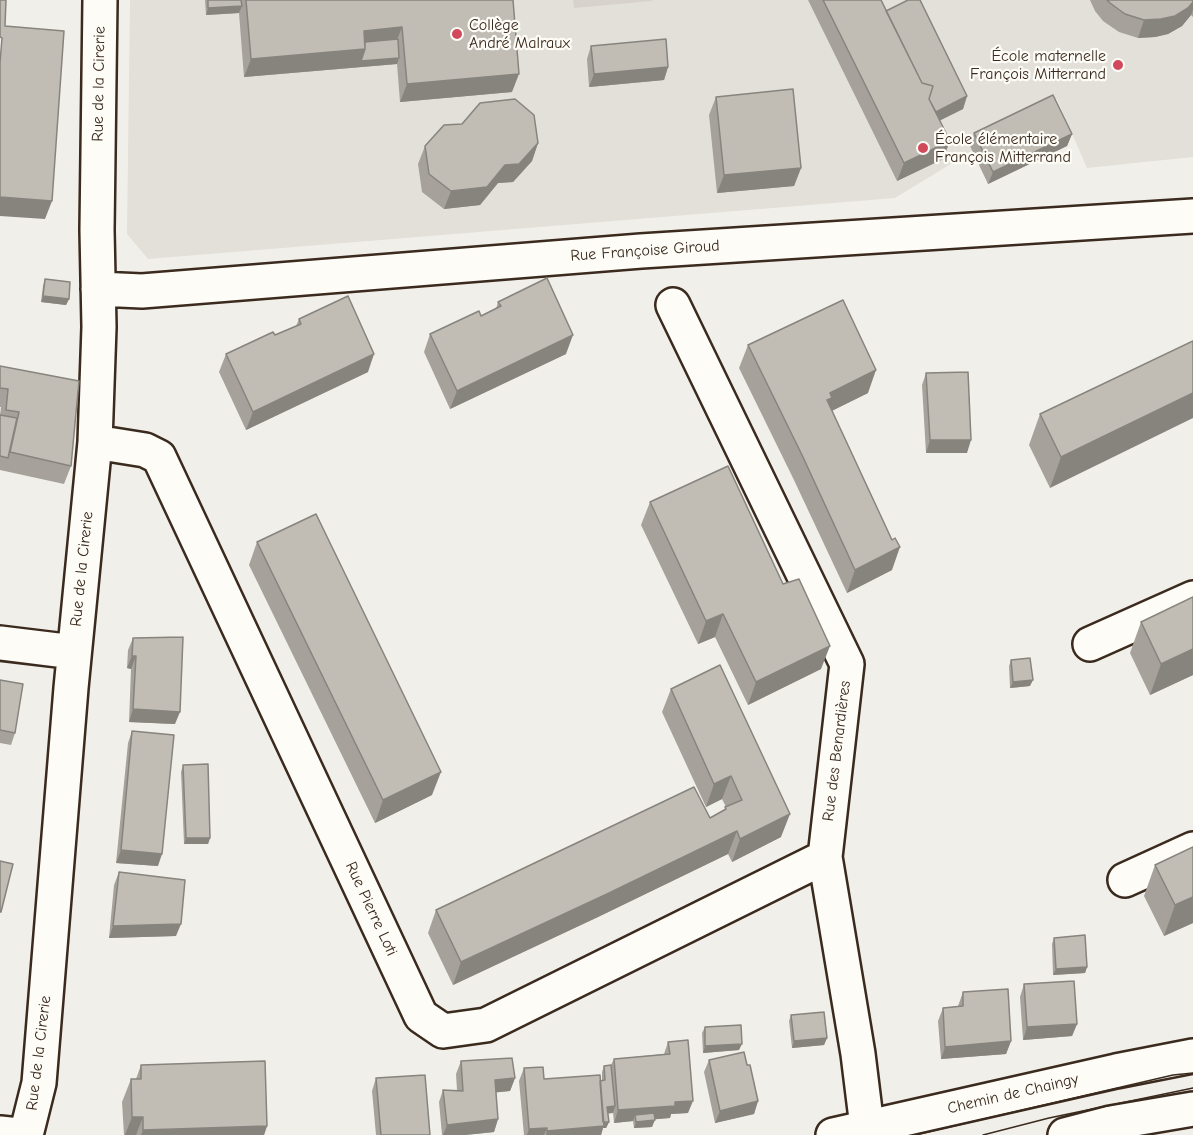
<!DOCTYPE html>
<html>
<head>
<meta charset="utf-8">
<style>
  body { margin:0 }
  canvas { display:block; background:#f1efea }
</style>
</head>
<body>
<canvas width="1193" height="1135"></canvas>
<script>
const ctx = document.querySelector('canvas').getContext('2d');
ctx.lineJoin = 'round';
function paint(path, color) {
  ctx.fillStyle = color;
  ctx.fill(path, 'evenodd');
}
function shape(rows) {
  const path = new Path2D();
  for (const r of rows) {
    path.moveTo(r[0], r[1]);
    for (let i = 2; i < r.length; i += 2) path.lineTo(r[i], r[i + 1]);
  }
  return path;
}
function stroke(path, color, width, dash) {
  ctx.strokeStyle = color;
  ctx.lineWidth = width;
  ctx.lineCap = dash ? 'butt' : 'round';
  ctx.setLineDash(dash || []);
  ctx.stroke(path);
}
function label(font, color, halo, rows, align = 'center') {
  ctx.font = font + ' "Comic Neue",sans-serif';
  ctx.lineWidth = 4.5;
  ctx.setLineDash([]);
  ctx.textBaseline = 'middle';
  ctx.strokeStyle = halo;
  ctx.fillStyle = color;
  for (const [text, x, y, turn = 0] of rows) {
    ctx.save();
    ctx.translate(x, y);
    ctx.rotate((+turn || 0) * Math.PI / 180);
    ctx.textAlign = isNaN(turn) ? turn : align;
    if (halo) ctx.strokeText(text, 0, 0);
    ctx.fillText(text, 0, 0);
    ctx.restore();
  }
}
paint(shape([
  [130,0,1193,0,1193,157,1087,168,1057,99,895,198,148,259,127,234]
]), '#e3e0da');
paint(shape([
  [573,0,652,0,652,1,574,8]
]), '#d7d2cc');
const street = shape([
  [98,289,142,291,641,251,1193,216],
  [673,305,847,664,825,857,858,1054,867,1127],
  [95,442,145,450,159,457,421,1016,443,1031,486,1025,825,857],
  [0,643,74,652],
  [1090,644,1193,598],
  [1125,880,1193,849],
  [26,1135,39,1083,71,688,95,442,99,327,97,230,100,0]
]);
const secondary = shape([
  [0,1133,19,1135],
  [833,1135,1116,1071,1193,1056],
  [1065,1135,1111,1123,1193,1109]
]);
stroke(street, '#3b2a1e', 38);
stroke(secondary, '#3b2a1e', 38);
stroke(street, '#fdfcf7', 33);
stroke(secondary, '#fdfcf7', 33);
stroke(shape([
  [915,1135,1173,1075,1193,1073],
  [983,1135,1049,1118,1193,1088]
]), '#3b2a1e', 1.5);
paint(shape([
  [205,0,513,0,512,92,400,102,397,64,244,77,239,13,206,15],
  [808,0,881,0,886,11,967,96,963,109,940,120,943,159,897,181],
  [1090,0,1193,0,1193,17,1191,15,1182,26,1168,34,1155,37,1138,38,1119,32,1103,21,1095,11],
  [591,46,668,67,664,80,589,87,587,59],
  [716,97,801,168,794,186,717,193,709,115],
  [974,133,1072,134,1067,146,988,184,970,146],
  [538,143,532,161,513,182,498,183,480,205,444,209,422,192,418,164,425,146],
  [45,279,69,299,66,305,41,302,43,286],
  [498,302,566,354,450,409,424,352,430,334,481,316,496,309],
  [299,319,368,372,246,430,219,372,226,354,275,335,296,326],
  [1193,341,1050,488,1029,445,1040,414],
  [748,345,868,393,832,411,892,570,847,593,793,478,739,368],
  [0,366,71,466,64,484,0,470,0,415,1,407,0,407],
  [926,373,967,453,926,453,922,385],
  [650,502,821,669,748,705,715,637,698,644,641,525],
  [257,542,432,795,375,823,249,565],
  [1193,597,1193,675,1150,695,1130,653,1141,622],
  [133,638,175,724,129,722,131,669,127,668,128,650],
  [1011,660,1030,686,1010,688,1009,666],
  [0,680,15,733,11,745,0,743],
  [671,689,781,837,732,862,728,854,598,917,453,985,428,933,436,910,710,818,724,810,726,807,722,799,706,807,662,712],
  [132,731,158,866,116,863,128,743],
  [183,765,210,838,208,844,184,844,181,772],
  [1193,847,1193,923,1164,936,1144,896,1155,865],
  [119,872,176,936,109,938,114,885],
  [1054,938,1087,967,1085,973,1053,975,1052,944],
  [1024,984,1077,1024,1072,1036,1023,1040,1020,997],
  [963,992,1011,1041,1006,1054,941,1059,938,1021,943,1008,958,1006],
  [791,1015,827,1038,824,1045,792,1048,789,1021],
  [705,1027,739,1050,703,1053,702,1033],
  [668,1042,688,1113,671,1114,670,1118,654,1119,652,1127,634,1128,633,1121,614,1123,613,1112,608,1113,609,1122,606,1128,603,1128,601,1135,524,1135,519,1081,524,1068,544,1079,602,1081,602,1072,604,1066,611,1065,614,1059,664,1054],
  [709,1060,747,1065,758,1101,754,1114,715,1123,704,1072],
  [461,1061,515,1078,510,1091,496,1092,498,1119,494,1132,465,1135,442,1135,439,1102,443,1090,457,1090,456,1074],
  [141,1065,267,1126,264,1135,124,1135,122,1102,131,1079,136,1079],
  [376,1078,430,1135,376,1135,372,1091]
]), '#a6a29b');
paint(shape([
  [1193,2,1193,10,1191,15,1182,26,1168,34,1155,37,1138,38,1144,20],
  [242,6,239,13,206,15,208,8],
  [402,27,395,45,360,49,364,31],
  [365,49,399,58,397,64,244,77,251,59],
  [668,67,664,80,589,87,594,74],
  [519,74,512,92,400,102,407,84],
  [967,96,963,109,927,127,932,114],
  [1072,134,1067,146,988,184,993,172],
  [950,141,943,159,897,181,904,163],
  [538,143,532,161,513,182,498,183,480,205,444,209,451,191,505,165],
  [801,168,794,186,717,193,724,175],
  [0,197,52,201,45,219,0,216],
  [43,296,69,299,66,305,41,302],
  [573,335,566,354,450,409,457,391],
  [374,354,368,372,246,430,253,412],
  [876,370,868,393,827,413,819,423,830,393],
  [1193,393,1193,418,1050,488,1061,457],
  [930,440,971,440,967,453,926,453],
  [900,547,892,570,847,593,855,570],
  [723,614,715,637,698,644,706,621],
  [830,646,821,669,748,705,756,682],
  [1193,649,1193,675,1150,695,1161,664],
  [132,656,136,656,131,669,127,668],
  [1033,680,1030,686,1010,688,1013,682],
  [133,709,180,712,175,724,129,722],
  [441,772,432,795,375,823,383,800],
  [731,776,722,799,706,807,714,784],
  [790,814,781,837,732,862,740,839],
  [737,831,728,854,598,917,453,985,461,962],
  [186,838,210,838,208,844,184,844],
  [121,850,162,854,158,866,116,863],
  [1193,897,1193,923,1164,936,1175,905],
  [181,924,176,936,109,938,113,926],
  [1087,967,1085,973,1053,975,1056,969],
  [1077,1024,1072,1036,1023,1040,1027,1027],
  [827,1038,824,1045,792,1048,794,1041],
  [1011,1041,1006,1054,941,1059,945,1047],
  [742,1044,739,1050,703,1053,705,1046],
  [515,1078,510,1091,491,1093,495,1080],
  [693,1101,688,1113,671,1114,670,1118,636,1121,635,1115,633,1121,614,1123,618,1110,675,1102],
  [758,1101,754,1114,715,1123,720,1111],
  [615,1106,613,1113,605,1114,607,1107],
  [132,1117,143,1117,136,1135,125,1135],
  [498,1119,494,1132,465,1135,443,1135,447,1125],
  [655,1120,652,1127,634,1128,636,1122],
  [609,1122,606,1128,603,1128,601,1135,546,1135,547,1131],
  [267,1126,264,1135,141,1135,143,1130],
  [547,1128,544,1135,527,1135,529,1129]
]), '#87847e');
const building = shape([
  [0,0,6,0,5,26,64,31,52,201,0,197,0,63,2,38,0,37,0,0],
  [208,0,241,0,242,6,208,8,208,0],
  [246,0,513,0,519,74,407,84,402,27,364,31,365,49,251,59,246,0],
  [823,0,881,0,922,83,933,86,929,99,950,141,904,163,823,0],
  [908,0,920,0,967,96,936,112,929,99,933,86,922,83,886,11,908,0],
  [1107,0,1193,0,1193,2,1188,8,1175,16,1161,19,1144,20,1125,14,1110,3,1107,0],
  [398,39,399,58,361,61,365,49,365,42,398,39],
  [666,39,668,67,594,74,591,46,666,39],
  [793,89,801,168,724,175,716,97,793,89],
  [1053,95,1072,134,993,172,974,133,1053,95],
  [515,99,534,115,538,143,519,164,505,165,487,187,451,191,429,174,425,146,444,125,462,124,480,103,515,99],
  [547,278,573,335,457,391,430,334,479,311,481,316,501,306,498,302,547,278],
  [45,279,70,282,69,299,43,296,45,279],
  [348,296,374,354,253,412,226,354,273,332,275,335,301,324,299,319,348,296],
  [843,300,876,370,830,393,832,398,827,400,892,540,895,538,900,547,855,570,802,455,748,345,843,300],
  [1193,341,1193,393,1061,457,1040,414,1193,341],
  [0,366,79,381,71,466,10,452,19,412,6,410,8,389,0,388,0,366],
  [968,372,971,440,930,440,926,373,968,372],
  [0,415,17,418,8,458,0,456,0,415],
  [728,466,783,584,799,579,830,646,756,682,723,614,706,621,650,502,728,466],
  [316,514,441,772,383,800,257,542,316,514],
  [1193,597,1193,649,1161,664,1141,622,1193,597],
  [183,637,180,712,133,709,136,656,132,656,133,638,183,637],
  [1030,658,1033,680,1013,682,1011,660,1030,658],
  [720,665,790,814,740,839,737,831,607,894,461,962,436,910,694,787,710,818,726,809,725,807,742,800,731,776,714,784,671,689,720,665],
  [0,680,23,684,15,733,0,730,0,680],
  [132,731,174,735,162,854,121,850,132,731],
  [208,764,210,838,186,838,183,765,208,764],
  [1193,847,1193,897,1175,905,1155,865,1193,847],
  [0,861,13,864,1,912,0,912,0,861],
  [119,872,185,880,181,924,113,926,119,872],
  [1085,935,1087,967,1056,969,1054,938,1085,935],
  [1074,981,1077,1024,1027,1027,1024,984,1074,981],
  [1008,989,1011,1041,945,1047,943,1008,963,1006,963,992,1008,989],
  [824,1012,827,1038,794,1041,791,1015,824,1012],
  [741,1025,742,1044,705,1046,705,1027,741,1025],
  [688,1040,693,1101,675,1102,675,1106,618,1110,614,1059,670,1054,668,1042,688,1040],
  [744,1052,747,1065,750,1065,758,1101,720,1111,709,1060,744,1052],
  [512,1058,515,1078,495,1080,498,1119,447,1125,443,1090,463,1091,461,1061,512,1058],
  [265,1061,267,1126,143,1130,143,1117,132,1117,131,1079,141,1079,141,1065,265,1061],
  [611,1065,615,1106,607,1107,609,1122,603,1122,600,1081,605,1080,604,1066,611,1065],
  [543,1067,544,1079,600,1075,604,1126,547,1131,547,1128,529,1129,524,1068,543,1067],
  [425,1075,430,1135,381,1135,376,1078,425,1075],
  [654,1113,655,1120,636,1122,635,1115,654,1113]
]);
paint(building, '#c1bcb4');
stroke(building, '#87847e', 1.5);
for (const [x, y, r, color] of [
  [457,34,6,"#d1495b"],
  [1118,65,6,"#d1495b"],
  [923,148,6,"#d1495b"]
]) {
  const dot = new Path2D();
  dot.arc(x, y, r, 0, 2 * Math.PI);
  ctx.fillStyle = color;
  ctx.fill(dot);
  stroke(dot, '#fdfcf7', 2);
}
label('16px', '#3b2a1e', '#fdfcf7', [
  ["Collège",469,25],
  ["André Malraux",469,43],
  ["École maternelle",1106,56,"right"],
  ["François Mitterrand",1106,74,"right"],
  ["École élémentaire",935,139],
  ["François Mitterrand",935,157]
], 'left');
label('16px', '#3b2a1e', '#fdfcf7', [
  ["Rue de la Cirerie",99,84,-89],
  ["Rue Françoise Giroud",645,251,-4],
  ["Rue de la Cirerie",82,569,-84],
  ["Rue des Benardières",837,751,-83],
  ["Rue Pierre Loti",371,909,65],
  ["Rue de la Cirerie",39,1053,-83],
  ["Chemin de Chaingy",1013,1094,-13]
]);
</script>
</body>
</html>
